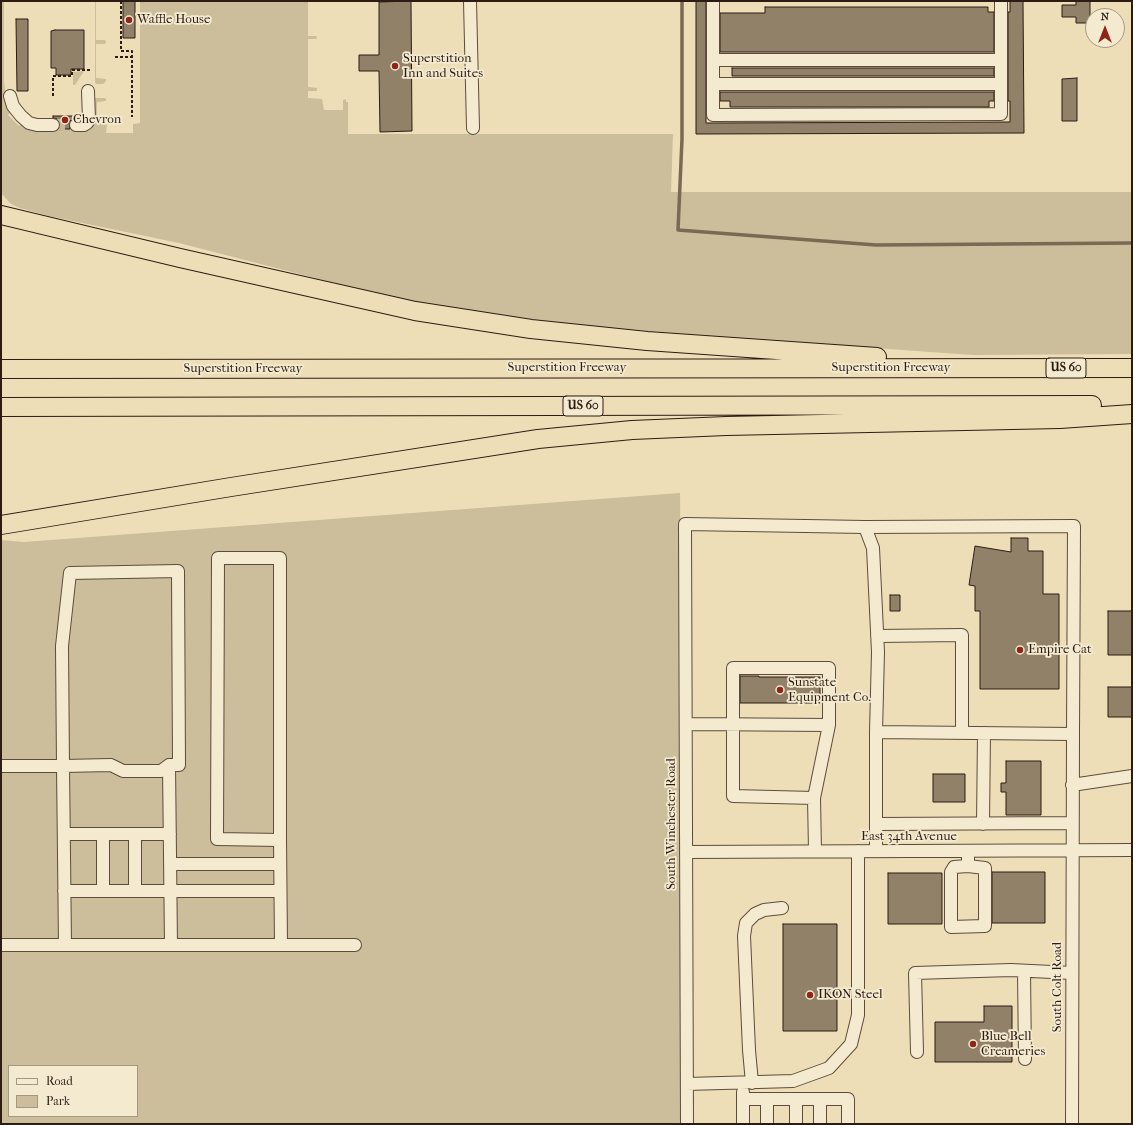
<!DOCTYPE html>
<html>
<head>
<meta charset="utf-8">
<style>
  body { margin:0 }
  #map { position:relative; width:1133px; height:1125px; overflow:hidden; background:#eddeb7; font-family:"IM FELL French Canon",serif }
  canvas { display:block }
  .frame { position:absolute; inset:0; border:2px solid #2d1c14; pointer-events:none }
  .legend { position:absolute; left:8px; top:1065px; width:130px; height:52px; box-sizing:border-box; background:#f3ead0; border:1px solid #a49885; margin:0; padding:5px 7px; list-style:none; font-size:12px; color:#2d1c14 }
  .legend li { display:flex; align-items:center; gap:8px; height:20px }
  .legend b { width:20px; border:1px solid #a49885 }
  .north { position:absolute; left:1085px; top:8px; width:40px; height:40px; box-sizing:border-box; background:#f3ead0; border:1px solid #a49885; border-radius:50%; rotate:0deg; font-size:11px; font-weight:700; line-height:16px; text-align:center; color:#2d1c14 }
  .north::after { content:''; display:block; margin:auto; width:14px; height:18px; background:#8f2418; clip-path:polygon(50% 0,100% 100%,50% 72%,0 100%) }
</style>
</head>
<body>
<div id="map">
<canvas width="1133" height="1125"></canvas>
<div class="frame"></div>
<ul class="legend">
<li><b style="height:5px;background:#f3ead0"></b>Road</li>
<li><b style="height:11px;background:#ccbd9b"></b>Park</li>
</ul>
<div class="north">N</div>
</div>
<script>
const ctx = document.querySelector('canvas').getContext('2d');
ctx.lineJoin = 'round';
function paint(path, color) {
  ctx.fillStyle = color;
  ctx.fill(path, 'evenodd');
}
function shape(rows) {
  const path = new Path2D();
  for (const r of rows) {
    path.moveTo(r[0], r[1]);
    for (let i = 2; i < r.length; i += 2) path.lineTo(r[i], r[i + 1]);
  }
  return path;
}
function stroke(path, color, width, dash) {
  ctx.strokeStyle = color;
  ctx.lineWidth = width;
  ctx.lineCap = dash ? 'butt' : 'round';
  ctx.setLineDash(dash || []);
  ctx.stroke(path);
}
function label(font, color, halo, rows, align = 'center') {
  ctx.font = font + ' "IM FELL French Canon",serif';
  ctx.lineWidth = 3.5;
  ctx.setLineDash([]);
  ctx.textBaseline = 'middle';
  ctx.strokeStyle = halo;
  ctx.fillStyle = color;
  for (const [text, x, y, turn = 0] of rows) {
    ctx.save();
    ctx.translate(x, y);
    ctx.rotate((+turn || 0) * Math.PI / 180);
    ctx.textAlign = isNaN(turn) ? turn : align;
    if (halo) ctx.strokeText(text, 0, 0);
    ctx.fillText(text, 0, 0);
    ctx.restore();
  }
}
paint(shape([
  [1,1,4,1,4,81,6,101,12,111,8,115,19,126,22,123,29,127,85,127,94,121,95,98,105,98,106,99,106,101,97,102,97,122,107,123,106,133,133,133,133,124,140,123,140,1,308,1,308,36,316,36,317,38,316,39,308,39,308,87,317,88,317,91,308,91,308,98,322,99,324,110,343,110,343,100,346,99,346,102,348,102,348,134,673,134,671,192,1132,192,1132,354,973,355,578,327,416,304,179,243,49,216,20,208,11,204,1,193],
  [95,1,96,1,96,40,105,40,106,42,105,44,96,44,96,78,106,79,106,81,103,84,96,84,95,82],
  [84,71,75,85,73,85,73,72],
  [680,493,685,1124,1,1124,1,540,24,542],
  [9,1066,137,1066,137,1116,9,1116]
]), '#ccbd9b');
stroke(shape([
  [682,1,682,139,678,230,876,245,1132,243]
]), '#796955', 3.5);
const building = shape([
  [123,1,135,1,135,38,123,38,123,1],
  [411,1,412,131,380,132,379,71,359,71,359,55,379,55,379,2,411,1],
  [696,1,706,1,706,123,1010,122,1010,101,1008,101,1008,12,1010,12,1010,1,1023,1,1024,133,696,134,696,1],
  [1076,1,1090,1,1090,23,1076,23,1076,17,1062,17,1062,5,1076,5,1076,1],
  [765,7,988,7,988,12,994,12,994,52,720,52,720,13,765,13,765,7],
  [16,19,28,19,28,91,17,91,16,19],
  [55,30,84,30,84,69,71,69,71,75,56,75,56,68,51,68,51,31,55,30],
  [732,68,994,68,994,76,732,76,732,68],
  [1077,78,1077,121,1062,121,1062,79,1077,78],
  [720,92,994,92,994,101,989,101,989,107,730,107,730,101,720,101,720,92],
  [53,116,76,116,76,118,72,119,69,122,70,129,59,129,60,122,57,119,53,118,53,116],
  [1011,538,1028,538,1028,551,1043,551,1043,594,1059,594,1059,689,980,689,980,611,975,611,975,586,969,585,975,546,1011,552,1011,538],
  [890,595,900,595,900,611,890,611,890,595],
  [1108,611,1132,611,1132,655,1108,655,1108,611],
  [740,676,759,676,759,677,820,677,820,703,740,703,740,676],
  [1108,687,1132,687,1132,717,1108,717,1108,687],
  [1006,761,1041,761,1041,815,1006,815,1006,792,1001,792,1001,783,1006,783,1006,761],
  [933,774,965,774,965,802,933,802,933,774],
  [992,872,1045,872,1045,923,992,923,992,872],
  [888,873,942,873,942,924,888,924,888,873],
  [783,924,837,924,837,1031,783,1031,783,924],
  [984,1006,1012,1006,1012,1062,935,1062,935,1022,984,1022,984,1006]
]);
paint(building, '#918169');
stroke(building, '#2d1c14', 1);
stroke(shape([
  [53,125,76,125]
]), '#c7b796', 12, [12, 6]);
const minor = shape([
  [470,1,473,128],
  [713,1,713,115,1001,114,1001,1],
  [713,60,1001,60],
  [713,84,1001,84],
  [10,96,13,106,21,116,29,123,37,125,53,125],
  [76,125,84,125,87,123,89,120,88,91],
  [865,527,873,548,878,652,876,732],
  [218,558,280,558,280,840,217,839,218,558],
  [877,636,962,635,962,733],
  [686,724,829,725,814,798,815,851],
  [169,765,161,771,123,771,111,765,63,766,62,646,70,573,178,571,179,765,169,765,171,945],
  [1,766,63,766,65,945],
  [1072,785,1132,776],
  [814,798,733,796,733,668,829,668,829,725],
  [876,824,1072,823],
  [983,824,984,733],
  [64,834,170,834],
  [103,834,103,891],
  [135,834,135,891],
  [280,840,281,945],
  [876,851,876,732,1073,734,1072,1124],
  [968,851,968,866,985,868,985,926,951,927,951,872,954,867,968,866],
  [686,852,1132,850],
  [170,864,280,864],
  [64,891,280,891],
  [1,945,355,945],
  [1024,971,1025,1059],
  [917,1052,915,973,1011,970,1072,973],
  [752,1083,749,1050,744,936,746,923,755,914,764,910,782,908],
  [687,1084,793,1081,829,1068,851,1044,858,1015,858,851],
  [743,1092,743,1124],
  [743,1099,848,1099,848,1124],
  [767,1099,767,1124],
  [796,1099,796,1124],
  [820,1099,820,1124],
  [687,1124,685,524,865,527,1074,526,1073,734]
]);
const highway = shape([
  [1,215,180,258,415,311,531,329,647,341,877,357],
  [1,369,1132,368],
  [1,407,1092,405],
  [1,525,231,487,538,439,632,430,726,426,1060,419,1132,414]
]);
stroke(minor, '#5d4c3d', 14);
stroke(highway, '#2d1c14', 20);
stroke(shape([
  [121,1,121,51,132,51,132,117],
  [115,57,132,57],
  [53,96,53,76,72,76,72,70,90,70]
]), '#2d1c14', 2, [3, 2]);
stroke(minor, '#f3ead0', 12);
stroke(highway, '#eddeb7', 18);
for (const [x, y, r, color] of [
  [129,20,4,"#8f2418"],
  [395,66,4,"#8f2418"],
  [65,120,4,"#8f2418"],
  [1020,650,4,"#8f2418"],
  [780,690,4,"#8f2418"],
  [810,995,4,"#8f2418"],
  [973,1044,4,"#8f2418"]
]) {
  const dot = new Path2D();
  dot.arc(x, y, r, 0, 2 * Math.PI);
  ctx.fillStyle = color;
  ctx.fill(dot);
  stroke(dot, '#f3ead0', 1.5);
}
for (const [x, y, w] of [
  [1066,368,40],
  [583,406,40]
]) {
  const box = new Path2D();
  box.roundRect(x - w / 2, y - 10, w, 20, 3);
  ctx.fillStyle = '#f3ead0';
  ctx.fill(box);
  stroke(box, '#2d1c14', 1);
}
label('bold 12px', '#2d1c14', null, [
  ["US 60",1066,368],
  ["US 60",583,406]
]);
label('13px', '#2d1c14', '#f3ead0', [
  ["Waffle House",137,20],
  ["Superstition",403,59],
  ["Inn and Suites",403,74],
  ["Chevron",73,120],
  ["Empire Cat",1028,650],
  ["Sunstate",788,683],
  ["Equipment Co.",788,698],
  ["IKON Steel",818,995],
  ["Blue Bell",981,1037],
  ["Creameries",981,1052]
], 'left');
label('13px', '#2d1c14', '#f3ead0', [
  ["Superstition Freeway",567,368],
  ["Superstition Freeway",891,368],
  ["Superstition Freeway",243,369],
  ["South Winchester Road",672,824,-90],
  ["East 34th Avenue",909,837],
  ["South Colt Road",1058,987,-90]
]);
</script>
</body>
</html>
